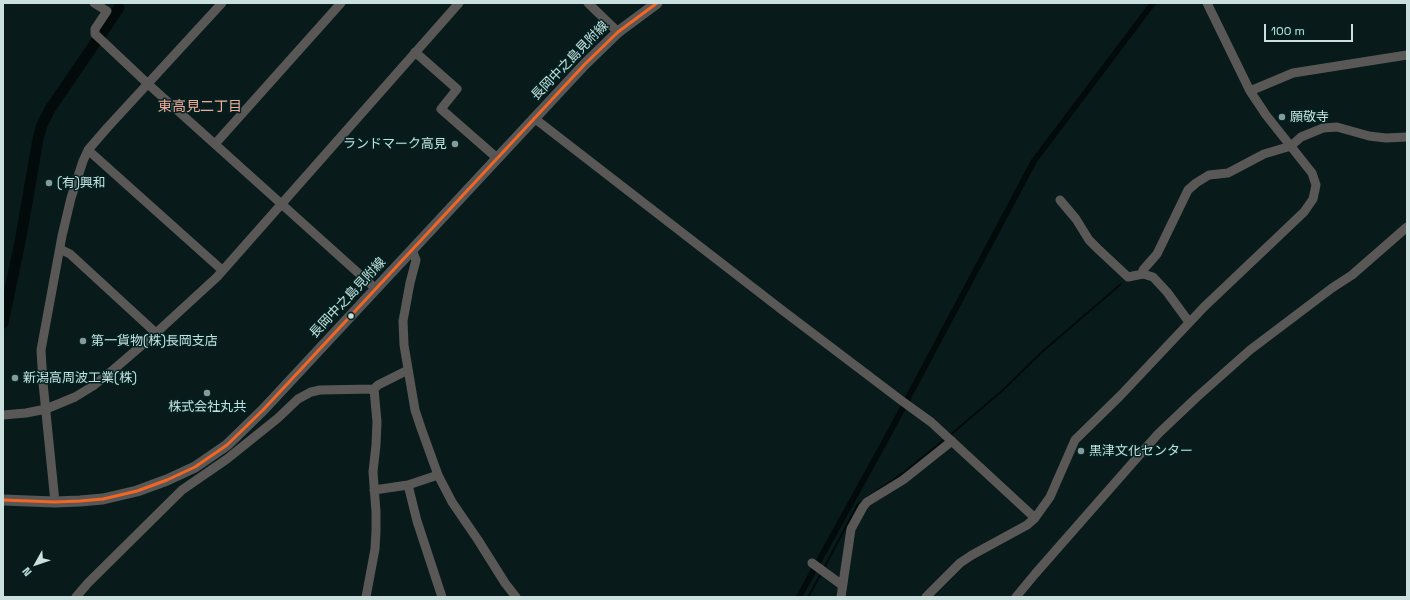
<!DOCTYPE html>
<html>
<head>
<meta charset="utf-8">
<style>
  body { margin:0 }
  #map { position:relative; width:1410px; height:600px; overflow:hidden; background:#081b1a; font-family:"Space Grotesk",sans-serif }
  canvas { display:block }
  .frame { position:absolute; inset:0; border:4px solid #c9e0df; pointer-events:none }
  .north { position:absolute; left:16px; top:544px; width:40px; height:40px; -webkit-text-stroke:3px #002322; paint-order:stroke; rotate:230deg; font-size:11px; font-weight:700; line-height:16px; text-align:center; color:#c9e0df }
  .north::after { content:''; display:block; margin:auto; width:14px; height:18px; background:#c9e0df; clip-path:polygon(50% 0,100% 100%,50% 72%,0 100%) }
  .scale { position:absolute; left:1264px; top:24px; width:89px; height:18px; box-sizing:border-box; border:2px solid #c9e0df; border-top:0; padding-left:5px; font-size:12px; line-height:14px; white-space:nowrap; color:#c9e0df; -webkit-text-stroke:3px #002322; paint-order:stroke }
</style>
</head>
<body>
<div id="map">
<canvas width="1410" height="600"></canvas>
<div class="frame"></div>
<div class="north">N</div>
<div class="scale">100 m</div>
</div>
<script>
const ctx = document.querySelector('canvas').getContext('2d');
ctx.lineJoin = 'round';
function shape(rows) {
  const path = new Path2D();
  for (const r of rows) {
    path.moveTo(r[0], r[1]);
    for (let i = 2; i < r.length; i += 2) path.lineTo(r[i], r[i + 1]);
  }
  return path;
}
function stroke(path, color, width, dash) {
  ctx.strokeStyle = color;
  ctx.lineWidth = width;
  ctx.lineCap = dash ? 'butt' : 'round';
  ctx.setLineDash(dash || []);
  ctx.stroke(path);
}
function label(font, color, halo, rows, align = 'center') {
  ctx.font = font + ' "Space Grotesk","Noto Sans JP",sans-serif';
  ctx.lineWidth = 3;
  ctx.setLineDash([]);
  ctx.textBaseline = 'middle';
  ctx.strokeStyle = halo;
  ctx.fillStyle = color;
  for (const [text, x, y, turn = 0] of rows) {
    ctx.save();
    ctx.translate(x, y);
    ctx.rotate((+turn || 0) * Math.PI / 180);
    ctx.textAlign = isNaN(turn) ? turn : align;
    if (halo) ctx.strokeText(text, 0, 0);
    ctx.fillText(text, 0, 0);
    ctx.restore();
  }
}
stroke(shape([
  [119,8,123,3],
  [949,436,1003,390,1043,351,1121,284],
  [868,497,906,471,946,438],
  [824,568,858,504,863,501],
  [808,597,821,574]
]), '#020a0a', 2);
stroke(shape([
  [799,597,891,430,1034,161,1153,3]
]), '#020a0a', 6);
stroke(shape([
  [3,323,21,237,38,139,42,125,50,109,119,8]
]), '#020a0a', 11);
stroke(shape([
  [94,3,107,11,95,29,95,34,148,84,376,289],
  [588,3,618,32],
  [415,52,457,89,441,109,497,158],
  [1250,91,1293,73,1407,55],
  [534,118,782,310,902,401,931,422,1035,518],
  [215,144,341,3],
  [88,150,222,270],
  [1060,200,1076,219,1089,240,1098,249,1128,277,1143,274,1153,277,1167,292,1189,322],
  [60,249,70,254,156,333],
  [412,250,416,260,410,283,403,321,404,345,415,410,421,428,438,475,452,502,478,540,505,583,516,597],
  [1143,274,1143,270,1157,254,1188,190,1196,183,1209,175,1228,173,1264,154,1291,146,1301,137,1323,128,1337,127,1369,136,1386,138,1407,137],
  [3,415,26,413,46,409,75,397,93,386,113,370,156,333,217,277,459,3],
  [408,485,417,521,442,597],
  [374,490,408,485,438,475],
  [55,502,43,383,41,350,62,236,71,198,83,161,88,150,107,128,222,3],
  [812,563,842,585],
  [76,597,88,583,182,490,227,459,278,418,298,399,311,392,320,390,374,389,378,385,408,370],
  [366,597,375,549,376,531,376,512,373,472,376,445,377,422,374,389],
  [841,597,851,529,863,507,867,502,903,480,952,441],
  [926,597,960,563,972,555,1027,525,1035,518,1050,497,1075,440,1120,396,1204,307,1304,212,1313,199,1316,185,1312,173,1266,115,1250,91,1207,3],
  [1016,597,1035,574,1121,476,1158,434,1197,397,1250,350,1332,288,1352,275,1407,227]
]), '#5a5857', 9);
stroke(shape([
  [3,500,55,502,80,501,103,499,137,491,167,480,195,467,227,445,263,410,585,64,618,32,657,3]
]), '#565756', 11);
stroke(shape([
  [3,500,55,502,80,501,103,499,137,491,167,480,195,467,227,445,263,410,585,64,618,32,657,3]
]), '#f26522', 3);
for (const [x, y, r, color] of [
  [1282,117,4,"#859b9a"],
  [455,144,4,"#859b9a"],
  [49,183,4,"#859b9a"],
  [351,316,3.5,"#c9e0df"],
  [83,341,4,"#859b9a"],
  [15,378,4,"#859b9a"],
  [207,393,4,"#859b9a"],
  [1081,451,4,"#859b9a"]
]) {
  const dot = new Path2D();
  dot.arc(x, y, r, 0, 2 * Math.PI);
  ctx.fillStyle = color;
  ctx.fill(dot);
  stroke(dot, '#002322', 1.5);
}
label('13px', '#c9e0df', '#002322', [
  ["長岡中之島見附線",570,61,-46],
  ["長岡中之島見附線",348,298,-47]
]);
label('13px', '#c9e0df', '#002322', [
  ["願敬寺",1290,117],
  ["ランドマーク高見",447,144,"right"],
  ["(有)興和",57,183],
  ["第一貨物(株)長岡支店",91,341],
  ["新潟高周波工業(株)",23,378],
  ["株式会社丸共",207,407,"center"],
  ["黒津文化センター",1089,451]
], 'left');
label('14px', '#f9a898', '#002322', [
  ["東高見二丁目",200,107]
]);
</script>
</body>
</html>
